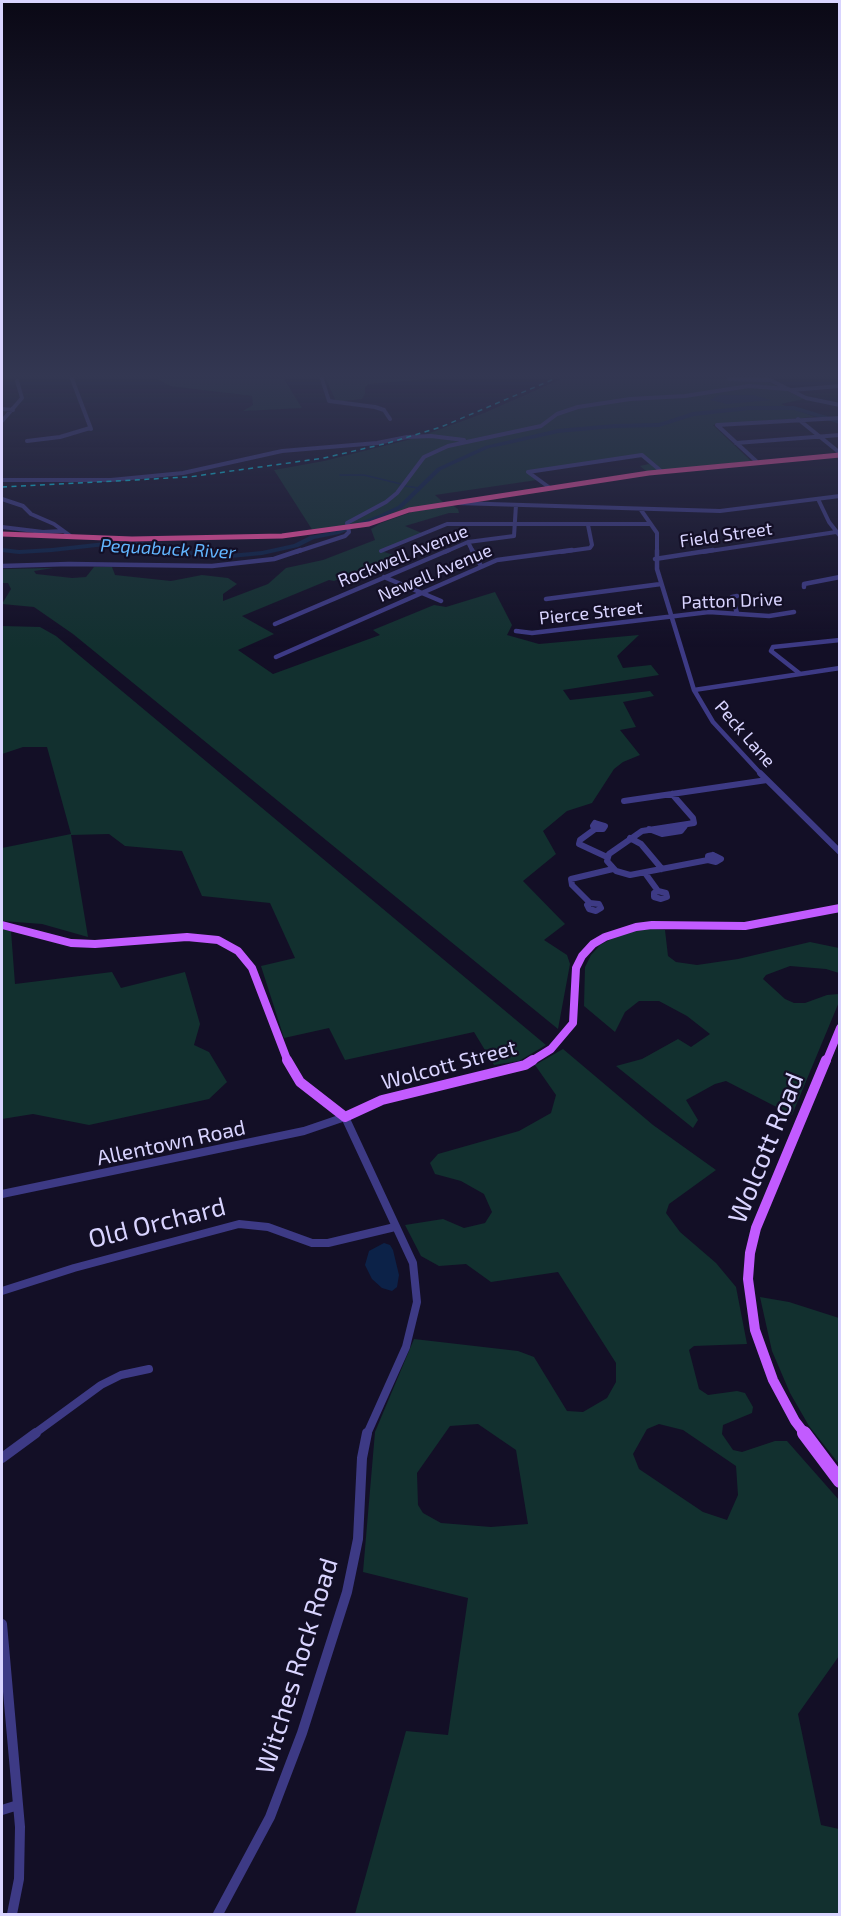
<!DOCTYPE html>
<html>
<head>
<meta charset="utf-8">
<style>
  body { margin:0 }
  #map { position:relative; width:841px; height:1916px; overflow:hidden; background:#130f26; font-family:"Exo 2",sans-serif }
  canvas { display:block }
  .frame { position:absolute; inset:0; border:3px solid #d9d4ff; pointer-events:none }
</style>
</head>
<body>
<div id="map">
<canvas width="841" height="1916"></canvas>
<div class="frame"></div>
</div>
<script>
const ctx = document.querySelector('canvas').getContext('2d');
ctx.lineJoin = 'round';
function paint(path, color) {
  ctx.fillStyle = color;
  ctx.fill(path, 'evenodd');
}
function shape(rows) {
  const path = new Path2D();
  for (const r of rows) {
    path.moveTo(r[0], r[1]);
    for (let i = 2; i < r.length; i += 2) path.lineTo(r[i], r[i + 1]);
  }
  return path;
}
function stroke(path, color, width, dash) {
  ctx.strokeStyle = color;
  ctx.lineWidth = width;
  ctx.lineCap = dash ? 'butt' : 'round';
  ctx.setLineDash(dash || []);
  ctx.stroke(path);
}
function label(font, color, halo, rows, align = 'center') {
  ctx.font = font + ' "Exo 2",sans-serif';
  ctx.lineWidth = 4.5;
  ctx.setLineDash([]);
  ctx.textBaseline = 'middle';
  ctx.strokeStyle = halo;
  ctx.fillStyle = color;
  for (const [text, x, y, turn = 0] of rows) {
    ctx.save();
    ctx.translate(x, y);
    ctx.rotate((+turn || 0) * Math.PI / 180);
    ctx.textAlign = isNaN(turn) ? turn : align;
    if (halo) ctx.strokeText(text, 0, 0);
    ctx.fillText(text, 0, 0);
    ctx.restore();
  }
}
paint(shape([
  [158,379,284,379,302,408,243,411,253,405,252,396,170,386],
  [326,379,427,379,369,384,365,387,365,394,362,399,336,402],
  [561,379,771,379,768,382,804,399,781,404,815,417,713,425,751,461,647,472,640,466,649,464,641,457,527,472,537,480,435,495,444,503,362,523,313,531,274,470,324,461,419,437,484,413],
  [452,505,458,509,459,513,449,513,405,526,424,534,384,552,397,556,334,581,329,580,242,616,274,634,238,650,273,674,380,635,373,630,434,605,446,607,495,592,512,625,507,635,539,644,639,635,617,656,623,668,651,665,659,675,563,690,570,700,650,691,654,696,623,702,636,727,620,730,640,755,623,762,614,769,592,803,567,811,543,831,556,854,523,881,565,924,544,940,567,955,570,964,558,1029,73,634,34,607,2,604,11,589,8,583,2,583,2,569,53,568,34,571,36,574,72,578,86,577,94,567,112,567,115,575,171,581,202,575,228,578,237,584,223,594,223,601,268,584,286,568,323,560,375,540,371,529,381,523,412,512],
  [2,626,40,627,56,636,546,1045,519,1061,494,1065,474,1032,345,1060,329,1028,284,1038,261,966,295,958,270,903,202,896,182,851,125,846,109,834,71,835,88,937,42,924,2,921,2,848,71,834,47,747,23,747,2,754],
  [2,929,11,931,15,984,112,972,121,988,185,972,200,1024,194,1045,209,1052,227,1082,209,1099,89,1125,33,1114,2,1119],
  [651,929,665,930,668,956,676,962,697,965,738,959,810,942,839,948,839,973,826,969,790,966,766,975,763,979,785,999,794,1003,805,1003,827,995,839,994,839,1002,792,1115,726,1081,715,1084,686,1100,698,1120,693,1128,616,1066,642,1059,678,1039,691,1047,710,1034,687,1016,659,1001,639,1001,625,1012,615,1032,584,1006,585,967,591,955,600,945,615,937,632,931],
  [563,1049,653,1125,716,1170,669,1204,666,1213,680,1232,716,1263,736,1287,747,1344,694,1346,689,1350,699,1389,708,1395,737,1391,745,1393,753,1407,752,1413,723,1425,722,1434,733,1450,742,1452,775,1441,787,1441,839,1500,839,1656,798,1714,821,1825,839,1829,839,1914,355,1914,406,1731,448,1735,468,1598,363,1572,375,1432,414,1339,518,1351,534,1357,567,1411,583,1412,607,1398,616,1382,616,1363,558,1272,491,1282,466,1264,439,1266,421,1256,405,1225,443,1219,464,1228,485,1223,492,1212,484,1194,461,1181,435,1174,430,1163,438,1154,519,1131,551,1113,556,1095,535,1065],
  [478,1424,516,1450,528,1524,491,1527,441,1523,423,1513,418,1505,417,1473,450,1426],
  [659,1424,683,1430,736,1466,738,1495,727,1520,703,1512,639,1469,633,1454,647,1429],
  [760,1297,789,1302,839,1318,839,1464,809,1426,790,1393,772,1351]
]), '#12302f');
paint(shape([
  [719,395,753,395,771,400,727,404,710,400],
  [384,1243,390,1245,393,1250,399,1275,397,1287,392,1291,382,1288,372,1279,365,1265,369,1251]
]), '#0c2248');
stroke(shape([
  [340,475,364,475,401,484],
  [405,486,419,488]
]), '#0c2248', 1.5);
paint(shape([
  [749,406,794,406,840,420,840,424,794,410,749,410,694,416,659,427,614,428,558,433,500,446,489,448,441,470,402,508,383,517,339,534,314,539,298,547,262,555,230,558,195,556,159,547,114,545,52,552,19,554,2,552,2,548,19,550,52,548,114,541,159,543,195,552,230,554,262,551,294,544,310,536,336,531,379,515,398,506,437,468,485,446,558,429,614,424,659,423,693,412,749,406]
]), '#0c2248');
stroke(shape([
  [72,379,91,429],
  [322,379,329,401,375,407,384,410,390,419],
  [729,379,770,380,806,398,840,405],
  [792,390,840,386],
  [2,409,13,410],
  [798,419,840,453],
  [2,421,22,398,17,381],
  [717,425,840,418],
  [717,425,756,461],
  [27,441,60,437,90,428],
  [736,443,840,435],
  [528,472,642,455,661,471],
  [528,472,550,488],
  [2,480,111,480,183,473,282,451,377,443,407,437,431,436,464,440],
  [2,499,23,506,31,514,54,524,72,537],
  [818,499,829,522,840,536],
  [457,503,720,511,840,496],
  [641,510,657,533,657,552],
  [2,527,43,532,63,531],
  [468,542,473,552],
  [381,551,447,524,650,524],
  [296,552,345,536,349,532,347,523,386,502,397,493,424,457,448,446,541,426,557,414,578,407,630,399,685,396,749,386,787,389],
  [445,552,468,542,514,536,516,505],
  [561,552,590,548,592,545,588,525],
  [703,552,836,532]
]), '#3d3a85', 4);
stroke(shape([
  [472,550,481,566],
  [657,550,657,569,694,690,713,722,761,774],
  [655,559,713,550],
  [2,566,69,564,212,566,274,559,301,550],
  [384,577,441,601],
  [804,587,804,584,840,577],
  [737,596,732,597,737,613],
  [546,599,661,584],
  [275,624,449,550],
  [516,631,532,633,709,612,769,616,794,612],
  [276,657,497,560,572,550],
  [799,673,771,651,773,647,840,640],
  [694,690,840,668]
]), '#3d3a85', 4.5);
stroke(shape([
  [760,773,840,852],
  [672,794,693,818,694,823,642,831,609,854,607,861,616,871,630,875,708,860],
  [624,801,767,780],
  [595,823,605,826,603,829,595,829,593,826,595,823],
  [595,829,580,840,579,844,607,857],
  [649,829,662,834,681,831,685,826],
  [630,838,641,844,662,869],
  [713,855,721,859,716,862,708,860,708,856,713,855],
  [645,873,658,891],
  [658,891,666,893,667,897,661,899,654,897,654,893,658,891],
  [590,903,599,904,601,908,596,911,589,909,587,905,590,903],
  [590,903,572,885,571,879,613,869]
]), '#3d3a85', 6);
stroke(shape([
  [2,1194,304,1131,345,1117,413,1263,417,1302,406,1347,367,1434],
  [2,1291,74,1268,239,1224,268,1227,312,1243,328,1243,395,1227],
  [34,1434,101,1385,121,1375,149,1369]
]), '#3d3a85', 8);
stroke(shape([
  [2,1458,36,1433],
  [2,1624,20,1827,19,1879,12,1914],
  [2,1810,18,1805],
  [218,1914,270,1817,302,1733,347,1592,358,1539,362,1458,367,1433]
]), '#3d3a85', 10);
stroke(shape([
  [2,925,71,943,95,944,187,937,218,940,238,951,252,968,288,1062],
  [530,1062,551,1049,573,1023,576,968,582,956,593,944,605,937,636,927,652,925,745,926,840,908],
  [826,1062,840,1028]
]), '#c25bff', 8);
stroke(shape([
  [287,1060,300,1082,345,1117,382,1100,525,1065,533,1060],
  [805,1434,795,1421,773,1380,755,1330,748,1279,750,1253,756,1228,826,1060]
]), '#c25bff', 10);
stroke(shape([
  [804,1433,840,1481]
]), '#c25bff', 14);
stroke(shape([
  [2,534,132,539,282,536,369,524,409,510,649,473,840,455]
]), '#ff4fa3', 5);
stroke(shape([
  [2,487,189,477,324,458,388,443,441,427,554,379]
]), '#00e5ff', 1.5, [5, 4.5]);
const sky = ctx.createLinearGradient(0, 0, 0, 648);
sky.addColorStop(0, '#0a0815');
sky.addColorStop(0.58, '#333752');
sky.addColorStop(1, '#33375200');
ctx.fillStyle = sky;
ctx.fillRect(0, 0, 841, 648);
label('18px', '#d9d4ff', '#130f26', [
  ["Field Street",726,535,-8],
  ["Rockwell Avenue",403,556,-22],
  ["Newell Avenue",435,573,-23],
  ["Patton Drive",732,601,-2],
  ["Pierce Street",591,613,-6],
  ["Peck Lane",745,734,49]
]);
label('italic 18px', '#62b6ff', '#130f26', [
  ["Pequabuck River",168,549,3]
]);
label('21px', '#d9d4ff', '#130f26', [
  ["Wolcott Street",449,1065,-15],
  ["Allentown Road",171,1143,-12]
]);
label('26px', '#d9d4ff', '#130f26', [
  ["Wolcott Road",766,1148,-68],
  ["Old Orchard",157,1223,-14],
  ["Witches Rock Road",297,1666,-73]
]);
</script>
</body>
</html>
